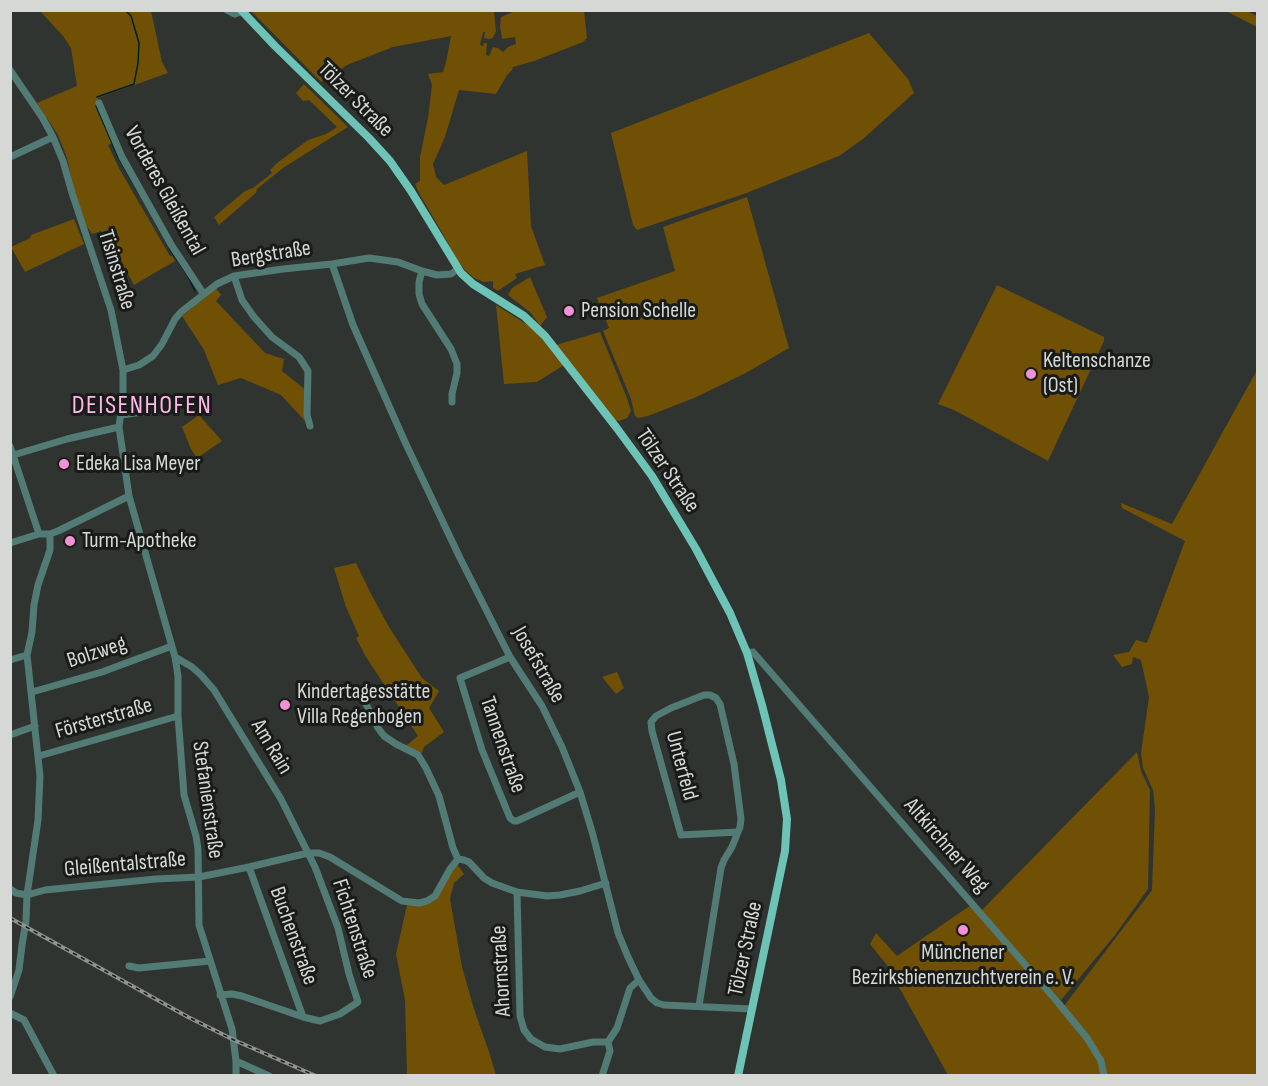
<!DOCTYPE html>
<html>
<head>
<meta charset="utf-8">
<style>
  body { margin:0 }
  #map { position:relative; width:1268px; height:1086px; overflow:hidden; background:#2f3430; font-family:"Sofia Sans Condensed",sans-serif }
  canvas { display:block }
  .frame { position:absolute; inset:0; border:12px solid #d5d8d5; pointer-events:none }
</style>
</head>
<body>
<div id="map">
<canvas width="1268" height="1086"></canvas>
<div class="frame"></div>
</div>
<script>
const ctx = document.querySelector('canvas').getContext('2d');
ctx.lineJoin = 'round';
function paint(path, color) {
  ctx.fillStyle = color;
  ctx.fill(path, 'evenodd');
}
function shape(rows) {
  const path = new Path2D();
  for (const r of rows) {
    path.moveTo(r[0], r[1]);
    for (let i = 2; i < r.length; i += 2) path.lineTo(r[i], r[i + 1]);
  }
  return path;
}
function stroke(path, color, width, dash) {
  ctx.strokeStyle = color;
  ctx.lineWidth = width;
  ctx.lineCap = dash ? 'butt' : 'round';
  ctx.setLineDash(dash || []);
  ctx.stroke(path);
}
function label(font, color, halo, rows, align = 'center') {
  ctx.font = font + ' "Sofia Sans Condensed",sans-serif';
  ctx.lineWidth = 6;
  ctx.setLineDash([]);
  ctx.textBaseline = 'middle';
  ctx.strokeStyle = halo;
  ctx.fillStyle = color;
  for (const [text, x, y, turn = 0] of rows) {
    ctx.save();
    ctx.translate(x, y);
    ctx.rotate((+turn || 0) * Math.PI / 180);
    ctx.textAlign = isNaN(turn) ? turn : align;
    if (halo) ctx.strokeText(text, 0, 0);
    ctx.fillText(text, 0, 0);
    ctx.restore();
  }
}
paint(shape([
  [40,11,151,11,162,62,168,73,98,98,98,106,112,143,108,145,120,170,170,256,172,256,175,261,134,285,112,244,107,246,101,231,92,234,86,225,74,192,67,158,58,135,37,103,77,86,71,48,63,36],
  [251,11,494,11,496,31,493,38,489,39,484,38,485,32,483,32,480,45,483,46,484,43,487,43,486,55,489,56,493,47,498,48,503,52,508,47,516,44,515,37,502,39,500,26,501,17,515,11,584,11,587,38,583,42,534,61,513,67,512,70,507,75,496,94,459,90,445,137,433,164,436,177,444,185,527,151,531,226,545,265,515,274,517,278,498,291,493,288,493,281,484,282,474,278,465,270,456,259,447,241,419,193,415,184,420,181,420,157,428,118,432,85,428,74,443,72,446,62,451,36,393,47,347,65,321,82],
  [1226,11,1247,11,1257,16,1257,27],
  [869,33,908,79,914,93,863,139,839,156,744,194,637,230,633,225,611,133],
  [304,84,348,127,283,168,257,189,256,193,219,225,214,217,245,191,253,188,272,173,270,170,277,163,308,140,326,134,337,127,309,100,303,101,296,93],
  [747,197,789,348,744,374,694,398,648,416,638,418,635,416,631,399,603,331,609,328,597,298,675,271,663,227],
  [74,219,84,244,25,272,11,247,30,238,31,235],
  [530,277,547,317,540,326,531,313,508,295,512,288],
  [997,285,1104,337,1104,341,1048,461,954,410,938,404],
  [216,288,221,295,216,301,265,353,284,359,282,371,306,390,305,421,281,395,241,378,218,385,204,350,182,316],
  [496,305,534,329,564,365,537,382,504,384],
  [600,332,627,398,631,411,627,418,619,421,614,420,556,345],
  [1257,370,1257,1075,948,1075,886,964,870,944,876,933,897,956,971,905,1064,1006,1152,890,1155,809,1153,790,1143,768,1141,753,1149,697,1141,660,1133,657,1132,664,1122,667,1113,655,1129,652,1136,640,1147,643,1185,541,1122,508,1121,503,1172,524],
  [199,415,222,441,197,458,191,449,182,427],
  [356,563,370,592,389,627,422,678,439,691,429,708,444,732,424,747,422,753,406,746,418,736,366,657,356,638,359,636,346,607,334,568],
  [617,672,624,688,616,694,602,677],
  [1137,752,1141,771,1150,790,1148,889,1115,935,1061,1000,981,911],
  [456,863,464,874,454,883,450,899,462,967,474,1009,489,1052,496,1075,407,1075,405,1000,396,954,407,905,420,905,429,903]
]), '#705004');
stroke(shape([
  [97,97,134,84,138,63,139,43,131,16,125,10],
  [96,106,118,157,138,192],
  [169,248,188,276,195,291]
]), '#001f27', 1.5);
stroke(shape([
  [227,10,235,14,242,11],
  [10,70,42,117,53,137,63,161,72,193,111,310,123,370,123,396,119,427,129,496,175,657,178,676,178,716,184,795,196,836,198,849,199,925,232,1029,236,1061,236,1076],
  [99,103,122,157,172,246,203,293],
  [10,157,53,137],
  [332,264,353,325,405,442,460,558,510,657,542,706,562,747,580,792,593,835,618,933,628,957,639,980,651,998,657,1003,664,1005,752,1009],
  [422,271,419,282,419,294,422,304,451,349,457,364,457,373,452,394,452,402],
  [234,276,242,300,254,317,272,337,299,357,308,371,307,415,310,426],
  [123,370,139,365,153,356,162,344,175,319,181,312,217,284,234,276,283,269,332,264,369,258,398,262,422,271,437,275,451,274,458,269],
  [121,415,157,410],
  [10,446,39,534],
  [10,456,67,439,119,427],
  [10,543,39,534,50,534,58,531,129,496],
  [747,653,753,652,1055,999,1087,1038,1101,1061,1104,1076],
  [175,657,192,667,201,675,214,690,281,799,315,867,338,928,349,974,358,1002,340,1014,320,1021,303,1017,242,996,232,994,220,995],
  [510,657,460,678,482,750,510,818,514,821,517,821,580,792],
  [10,660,27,655],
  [32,692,102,672,172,646],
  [366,704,378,728,384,736,396,744,418,755,426,768,439,796,453,848,458,859],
  [10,735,35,726],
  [39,756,178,716],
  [458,859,464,860,469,862,484,878,492,883,517,892,547,896,560,895,580,891,606,883],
  [249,867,303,1017],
  [10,889,16,893,27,895,45,890,156,879,199,877,249,867,308,853,319,853,330,857,402,901,419,903,427,901,435,896,450,869,458,859],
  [517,892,520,1016,524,1030,531,1039,545,1047,560,1049,593,1042,608,1042,617,1028,630,988,639,980],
  [129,966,139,968,210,961],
  [10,997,19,970,22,945,26,921,27,895,38,820,40,776,27,655,32,632,34,605,38,585,50,550,50,534],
  [699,1006,721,868,724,860,732,847,740,827,741,819,734,764,720,704,716,698,710,695,704,695,671,708,656,716,651,722,652,731,681,835,738,832],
  [10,1013,24,1020,54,1076],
  [236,1061,269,1076],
  [602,1076,610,1051,608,1042]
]), '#537b75', 7);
stroke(shape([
  [241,10,275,46,369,138,390,161,411,191,461,273,473,284,524,316,545,336,616,427,652,476,696,549,730,613,747,653,762,705,781,780,787,819,785,851,738,1076]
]), '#6dc3b6', 8);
const rail = shape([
  [10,918,188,1017,234,1040,316,1076]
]);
stroke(rail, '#8f9390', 4);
stroke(rail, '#191b19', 1.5, [4.5]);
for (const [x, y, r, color] of [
  [569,311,6,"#f391d6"],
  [1031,374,6,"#f391d6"],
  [64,464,6,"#f391d6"],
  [70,541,6,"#f391d6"],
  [285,705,6,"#f391d6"],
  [963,930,6,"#f391d6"]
]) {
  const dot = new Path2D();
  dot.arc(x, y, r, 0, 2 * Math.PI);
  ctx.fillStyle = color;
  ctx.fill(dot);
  stroke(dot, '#191b19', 2);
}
label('22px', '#d5d8d5', '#191b19', [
  ["Tölzer Straße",355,100,45],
  ["Vorderes Gleißental",164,191,61],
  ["Bergstraße",271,255,-9],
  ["Tisinstraße",116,270,73],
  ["Tölzer Straße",667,471,56],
  ["Bolzweg",97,653,-18],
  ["Josefstraße",538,665,60],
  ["Försterstraße",104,719,-16],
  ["Tannenstraße",502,745,71],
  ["Am Rain",271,747,59],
  ["Unterfeld",681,766,75],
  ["Stefanienstraße",207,800,82],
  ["Altkirchner Weg",946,846,49],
  ["Gleißentalstraße",125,865,-5],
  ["Fichtenstraße",354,929,72],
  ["Buchenstraße",293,936,70],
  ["Tölzer Straße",746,949,-78],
  ["Ahornstraße",502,971,-93]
]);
label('22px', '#d5d8d5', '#191b19', [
  ["Pension Schelle",581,311],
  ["Keltenschanze",1043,361],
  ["(Ost)",1043,386],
  ["Edeka Lisa Meyer",76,464],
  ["Turm-Apotheke",82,541],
  ["Kindertagesstätte",297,692],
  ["Villa Regenbogen",297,717],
  ["Münchener",963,953,"center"],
  ["Bezirksbienenzuchtverein e. V.",963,978,"center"]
], 'left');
ctx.letterSpacing = '1.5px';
label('26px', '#ffb9e9', '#191b19', [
  ["DEISENHOFEN",142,406]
]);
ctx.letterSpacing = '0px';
</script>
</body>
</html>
